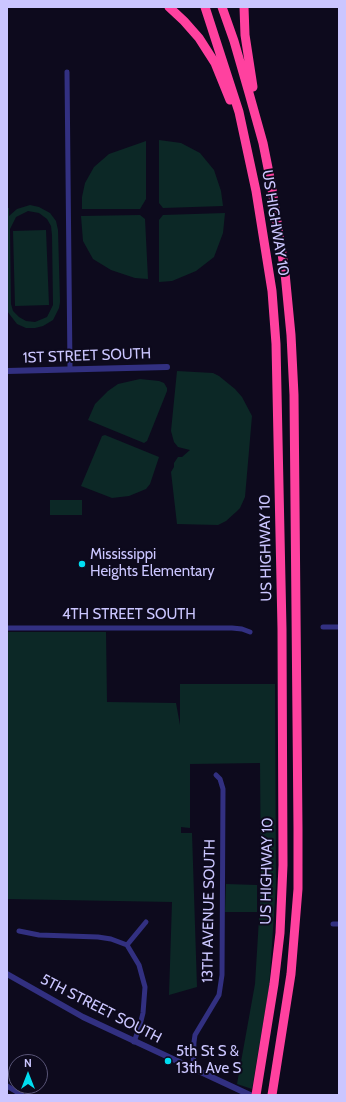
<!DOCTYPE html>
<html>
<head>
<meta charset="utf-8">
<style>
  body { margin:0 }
  #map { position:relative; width:346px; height:1102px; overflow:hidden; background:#0d0a1d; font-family:Cabin,sans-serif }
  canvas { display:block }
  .frame { position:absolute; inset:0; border:8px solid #cbc6ff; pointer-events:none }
  .north { position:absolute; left:8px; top:1054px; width:40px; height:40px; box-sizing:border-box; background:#0d0a1d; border:1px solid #595577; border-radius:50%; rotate:0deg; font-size:11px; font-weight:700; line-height:16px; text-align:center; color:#cbc6ff }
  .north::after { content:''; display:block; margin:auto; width:14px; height:18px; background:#00ddf1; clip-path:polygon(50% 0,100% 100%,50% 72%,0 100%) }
</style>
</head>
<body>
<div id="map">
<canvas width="346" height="1102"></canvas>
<div class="frame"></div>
<div class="north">N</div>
</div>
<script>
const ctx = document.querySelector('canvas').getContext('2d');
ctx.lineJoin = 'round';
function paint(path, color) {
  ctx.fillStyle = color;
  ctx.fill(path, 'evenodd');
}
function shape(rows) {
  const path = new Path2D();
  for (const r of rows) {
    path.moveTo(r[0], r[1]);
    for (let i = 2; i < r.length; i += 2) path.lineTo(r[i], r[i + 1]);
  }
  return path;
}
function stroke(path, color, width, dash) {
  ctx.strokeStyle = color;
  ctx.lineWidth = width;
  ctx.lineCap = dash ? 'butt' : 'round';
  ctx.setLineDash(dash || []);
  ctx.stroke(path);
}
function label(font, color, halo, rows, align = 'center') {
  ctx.font = font + ' Cabin,sans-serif';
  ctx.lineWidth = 4;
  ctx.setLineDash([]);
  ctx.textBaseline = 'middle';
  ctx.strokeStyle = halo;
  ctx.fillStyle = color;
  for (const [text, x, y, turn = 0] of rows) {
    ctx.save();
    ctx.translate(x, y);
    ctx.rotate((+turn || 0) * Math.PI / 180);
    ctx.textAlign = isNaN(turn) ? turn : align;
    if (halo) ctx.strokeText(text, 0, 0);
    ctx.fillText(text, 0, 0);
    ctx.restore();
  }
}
paint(shape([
  [159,140,181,143,200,153,214,170,221,191,223,206,163,208,159,203],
  [146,141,146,199,140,209,82,209,82,197,85,183,94,167,109,154],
  [30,205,39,207,50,213,56,221,58,230,60,302,59,308,53,320,43,326,35,328,26,328,17,324,7,311,7,208,9,208,9,216,17,209],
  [28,211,39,213,47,219,51,226,52,235,53,305,47,317,35,322,26,321,19,317,13,311,11,304,10,229,16,217],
  [225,213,223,233,214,257,196,271,172,281,159,282,159,220,163,215],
  [140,215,145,219,148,279,135,278,111,270,93,259,83,241,81,216],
  [46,230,49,305,15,306,13,231],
  [177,371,213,373,219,376,235,389,242,397,252,416,245,497,240,508,236,512,226,521,218,525,177,524,171,472,174,467,174,463,178,457,182,457,190,450,178,447,174,442,171,431],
  [140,379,159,381,164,383,167,388,167,391,147,441,144,443,88,420,95,404,108,391,118,384],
  [105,435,159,457,150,484,146,489,129,496,112,498,81,486,102,436],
  [50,500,82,500,82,515,50,515],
  [7,632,106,632,107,702,176,703,180,725,180,684,275,684,276,885,269,988,252,1089,237,1084,255,984,261,886,260,763,190,764,190,828,181,827,181,833,192,833,197,987,169,995,172,902,7,899],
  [226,884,257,885,257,912,225,912]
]), '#0c2826');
stroke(shape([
  [67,72,70,369],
  [323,627,339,627],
  [7,628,232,628,242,629,250,632],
  [333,924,339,924],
  [19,931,39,935,98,937,111,939,127,945,139,965,145,987,143,1013,140,1025,134,1042],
  [127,945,146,922],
  [193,1068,194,1042,195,1035,219,995,222,975,223,789,220,779,216,775],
  [7,1086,22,1095]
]), '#323081', 5);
stroke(shape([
  [7,371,167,367],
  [7,974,83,1017,250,1095]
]), '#323081', 6);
stroke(shape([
  [169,7,184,21,199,38,215,63,230,100],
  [205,7,239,112,256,191,272,291,276,344,282,629,283,865,280,933,274,984,256,1095],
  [222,7,234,41,249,93,263,143,271,183,285,273,291,335,294,395,298,829,298,889,291,974,272,1095],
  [244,7,245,35,253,87]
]), '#ff419f', 9);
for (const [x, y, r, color] of [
  [82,564,4,"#00ddf1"],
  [168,1061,4,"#00ddf1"]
]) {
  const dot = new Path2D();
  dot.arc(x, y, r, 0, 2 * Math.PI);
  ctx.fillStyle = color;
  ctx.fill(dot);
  stroke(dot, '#0d0a1d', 1.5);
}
label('15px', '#cbc6ff', '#0d0a1d', [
  ["US HIGHWAY 10",275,223,81],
  ["1ST STREET SOUTH",87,356,-2],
  ["US HIGHWAY 10",266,548,-91],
  ["4TH STREET SOUTH",129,615],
  ["US HIGHWAY 10",267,871,-89],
  ["13TH AVENUE SOUTH",209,911,-89],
  ["5TH STREET SOUTH",101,1009,27]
]);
label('15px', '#cbc6ff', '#0d0a1d', [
  ["Mississippi",90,555],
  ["Heights Elementary",90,572],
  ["5th St S &",176,1052],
  ["13th Ave S",176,1069]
], 'left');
</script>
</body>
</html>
